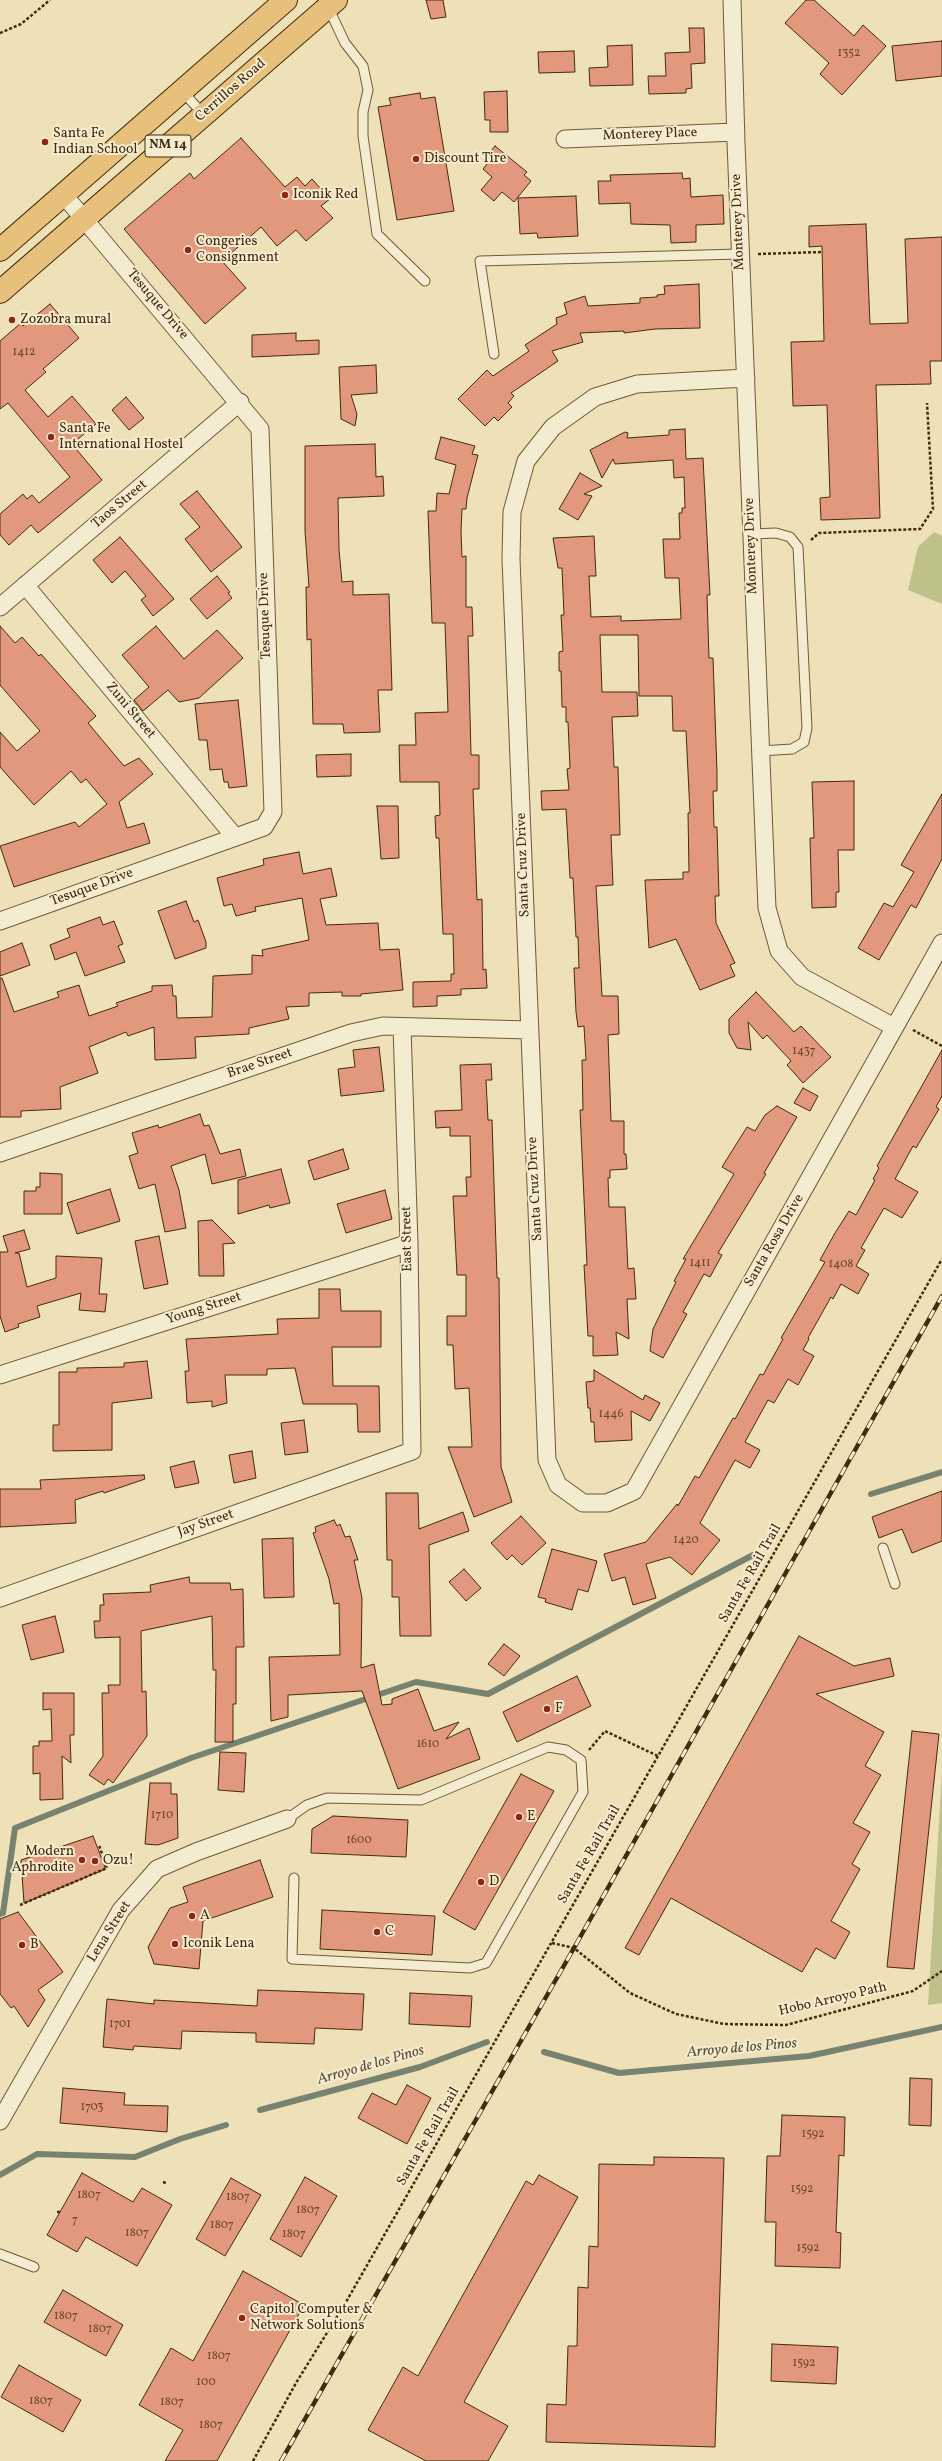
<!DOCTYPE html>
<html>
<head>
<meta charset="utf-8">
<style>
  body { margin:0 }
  canvas { display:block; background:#eee1b7 }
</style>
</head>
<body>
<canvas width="942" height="2461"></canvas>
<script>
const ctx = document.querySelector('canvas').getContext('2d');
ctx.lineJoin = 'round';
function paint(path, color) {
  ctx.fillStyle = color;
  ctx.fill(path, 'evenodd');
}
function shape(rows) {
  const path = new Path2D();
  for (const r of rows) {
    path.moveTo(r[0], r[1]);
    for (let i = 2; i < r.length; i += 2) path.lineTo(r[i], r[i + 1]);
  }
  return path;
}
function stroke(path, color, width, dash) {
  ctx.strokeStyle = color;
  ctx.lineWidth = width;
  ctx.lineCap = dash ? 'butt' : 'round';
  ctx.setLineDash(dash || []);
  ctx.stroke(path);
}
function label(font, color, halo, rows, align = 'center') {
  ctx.font = font + ' Vollkorn,serif';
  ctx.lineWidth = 4;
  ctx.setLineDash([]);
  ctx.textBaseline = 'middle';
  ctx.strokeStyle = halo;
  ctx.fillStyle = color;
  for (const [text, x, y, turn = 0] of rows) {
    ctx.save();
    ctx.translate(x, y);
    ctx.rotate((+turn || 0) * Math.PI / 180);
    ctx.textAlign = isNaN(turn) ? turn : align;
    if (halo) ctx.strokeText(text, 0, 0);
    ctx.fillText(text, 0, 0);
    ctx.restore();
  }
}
paint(shape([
  [934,532,942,536,942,604,908,590,918,547],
  [942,1772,942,2003,928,2005]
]), '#bfc18a');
stroke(shape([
  [871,1494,942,1472],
  [0,1914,3,1913,15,1828,191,1758,416,1682,488,1694,753,1555],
  [544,2052,619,2073,809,2056,942,2027],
  [260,2110,420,2067,487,2042],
  [0,2175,37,2154,135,2157,180,2139,226,2125]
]), '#788270', 6);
const building = shape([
  [426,0,443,0,446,17,431,19,426,0],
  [806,0,814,0,854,36,863,25,886,46,842,95,820,74,829,63,785,23,806,0],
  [689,28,704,28,705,63,691,64,692,88,686,89,686,93,649,94,648,76,666,76,665,53,690,52,689,28],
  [942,41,942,76,896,81,892,46,942,41],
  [632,45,633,85,590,86,589,68,608,67,607,46,632,45],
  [574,51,575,72,539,73,538,52,574,51],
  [507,91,508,132,490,132,490,120,485,120,484,92,507,91],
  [420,93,421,99,435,97,454,211,397,220,378,107,391,105,389,98,420,93],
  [241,138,285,187,297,177,305,186,312,179,330,199,321,206,333,218,306,241,296,230,277,246,261,227,222,261,246,288,205,324,124,229,190,173,194,179,241,138],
  [495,146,527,172,524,175,531,181,514,202,502,192,494,201,481,190,492,177,483,169,487,164,483,161,495,146],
  [682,173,683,179,690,178,691,197,723,195,724,224,696,225,696,242,671,243,670,225,631,224,630,203,599,204,598,181,611,181,610,175,682,173],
  [576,196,578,236,538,238,537,233,520,234,518,198,576,196],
  [866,224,870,324,908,323,905,239,942,237,942,361,930,361,931,384,876,385,880,518,821,520,820,498,830,497,827,405,793,406,791,342,824,341,822,246,809,247,809,226,866,224],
  [699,284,700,328,655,329,624,333,624,331,580,333,583,342,552,351,558,361,511,393,514,396,508,403,512,407,498,421,494,417,485,426,458,399,487,370,493,376,529,351,525,345,557,324,556,318,567,314,564,303,585,296,588,306,640,303,640,298,657,297,657,295,665,294,664,286,699,284],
  [50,304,79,338,43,369,46,372,25,390,48,417,72,396,96,424,72,444,102,480,38,533,31,525,9,545,0,535,0,514,23,494,27,499,32,495,39,503,70,477,8,403,0,409,0,341,21,323,23,326,50,304],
  [296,333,296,341,319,340,319,354,252,357,252,335,296,333],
  [376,365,377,393,351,395,357,414,355,426,341,419,339,367,376,365],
  [126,397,144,418,129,430,112,410,126,397],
  [685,429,686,459,703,458,710,595,707,595,709,658,713,658,717,772,717,791,713,791,714,827,717,827,719,896,715,896,716,923,735,963,730,965,735,976,700,990,676,939,649,948,645,880,683,879,683,872,689,872,688,813,690,813,686,731,673,731,672,696,639,696,638,635,600,635,602,692,637,692,638,716,612,717,614,767,618,767,620,835,611,835,613,885,596,886,602,996,618,996,619,1034,608,1035,611,1121,624,1121,624,1154,626,1154,627,1169,610,1170,610,1178,608,1178,609,1207,625,1207,628,1269,634,1268,636,1299,627,1299,629,1339,616,1332,618,1355,593,1356,593,1336,588,1336,584,1265,587,1265,580,1110,583,1110,582,1060,586,1060,584,1026,578,1027,576,1012,574,968,579,968,578,937,576,937,573,878,570,878,566,809,542,810,541,791,569,790,567,769,570,768,568,722,566,722,566,707,562,707,561,671,559,671,559,652,563,651,561,615,564,615,562,568,558,568,553,538,594,536,596,576,589,576,591,617,621,616,621,621,681,619,679,578,665,578,663,539,680,539,679,513,682,513,682,508,685,508,684,477,674,478,673,460,615,464,613,459,602,478,590,450,625,432,628,433,627,438,669,435,669,430,685,429],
  [441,437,475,446,472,454,478,455,467,498,466,509,462,509,461,531,462,557,466,556,466,607,472,607,473,636,468,636,471,755,479,755,479,789,473,789,477,900,482,899,483,970,486,969,487,988,461,989,461,995,437,996,437,1006,413,1007,413,982,451,981,451,974,454,974,453,934,443,934,439,838,436,838,435,816,440,815,439,782,400,782,399,745,416,745,415,713,448,712,445,623,432,623,428,511,436,511,437,493,449,494,456,465,435,459,441,437],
  [375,444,376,477,383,476,384,496,338,498,339,550,342,582,353,581,353,595,389,594,392,690,378,690,380,732,344,733,343,724,313,724,311,639,307,640,306,587,309,587,305,531,305,446,375,444],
  [580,473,602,486,584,494,592,496,578,520,559,509,580,473],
  [197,491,242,547,211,572,185,539,200,527,180,504,197,491],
  [120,537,174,599,153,616,141,600,146,596,125,571,112,583,93,560,120,537],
  [217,576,230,592,228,593,232,598,207,619,190,599,217,576],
  [0,626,15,643,22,637,39,656,41,654,96,716,88,723,124,766,139,758,153,774,119,802,127,828,144,823,150,843,14,887,0,846,75,822,79,827,107,804,86,779,81,783,71,771,34,805,0,767,0,732,17,751,40,731,0,685,0,626],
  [156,626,184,659,217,630,243,658,199,698,179,702,168,690,143,711,134,700,149,687,122,655,156,626],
  [238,700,247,786,229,788,228,782,224,782,222,769,210,770,207,740,199,740,195,704,238,700],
  [351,754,351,776,317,777,316,755,351,754],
  [854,781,854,850,838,850,839,892,836,892,836,907,812,908,810,838,814,838,812,782,854,781],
  [942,794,942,859,916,908,911,905,879,960,858,948,884,903,893,907,914,872,901,865,942,794],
  [377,806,398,806,399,858,381,859,377,806],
  [299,852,303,874,331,868,337,896,320,899,326,925,378,923,380,950,399,949,403,990,361,994,361,996,342,996,342,992,309,993,309,1006,286,1007,289,1019,249,1028,249,1034,195,1037,196,1058,155,1060,154,1027,128,1036,126,1032,89,1047,98,1073,60,1087,61,1109,21,1111,21,1117,0,1117,0,978,2,978,14,1012,59,997,57,992,79,985,89,1016,118,1006,116,1003,152,991,152,986,172,985,173,996,176,996,177,1018,212,1017,213,976,252,974,252,955,263,956,262,950,309,940,302,898,255,907,256,911,236,916,232,904,224,906,217,878,264,865,263,859,299,852],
  [186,901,194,922,198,920,206,942,206,948,175,959,158,911,186,901],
  [100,917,103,925,114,921,123,944,118,946,125,962,85,976,76,952,55,960,50,945,70,937,67,929,100,917],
  [22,943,30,965,0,976,0,952,22,943],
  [756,992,794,1032,801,1026,831,1057,803,1083,787,1065,791,1061,767,1035,763,1039,748,1022,751,1050,737,1048,729,1033,729,1019,756,992],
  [379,1047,384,1091,341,1096,338,1069,355,1067,353,1050,379,1047],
  [942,1050,942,1096,936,1107,939,1109,916,1148,913,1146,895,1179,918,1192,902,1218,884,1208,861,1248,865,1250,856,1266,869,1274,858,1294,841,1284,833,1299,831,1297,808,1338,809,1339,803,1350,814,1356,798,1385,788,1379,774,1403,768,1400,745,1442,760,1450,750,1468,735,1460,700,1523,720,1540,692,1575,670,1557,646,1564,656,1598,633,1605,625,1577,612,1581,604,1554,646,1542,677,1504,678,1506,695,1476,699,1478,733,1418,735,1419,760,1374,763,1375,783,1339,781,1338,825,1262,820,1260,835,1233,849,1211,856,1215,875,1180,873,1179,879,1168,877,1166,942,1050],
  [491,1064,492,1080,486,1080,488,1120,492,1120,497,1278,499,1278,501,1467,512,1502,474,1517,448,1447,472,1447,469,1388,455,1389,453,1345,447,1345,447,1316,466,1316,466,1275,457,1275,453,1196,467,1196,466,1177,471,1177,470,1136,450,1136,450,1127,436,1128,435,1111,462,1110,460,1065,491,1064],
  [803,1088,818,1096,810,1111,794,1103,803,1088],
  [777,1106,797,1117,764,1173,766,1174,718,1253,722,1255,710,1277,704,1274,683,1312,687,1314,663,1358,650,1351,653,1329,676,1282,674,1281,686,1259,683,1259,734,1174,722,1167,747,1127,755,1131,765,1115,777,1106],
  [200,1114,204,1126,209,1125,220,1154,240,1149,246,1176,212,1184,205,1154,171,1166,179,1190,186,1228,165,1232,155,1184,139,1189,129,1156,138,1153,132,1133,158,1125,159,1128,200,1114],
  [343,1149,349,1169,314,1180,308,1161,343,1149],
  [281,1169,290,1203,270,1208,269,1205,238,1214,238,1180,281,1169],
  [40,1173,62,1174,62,1214,24,1214,24,1191,36,1191,36,1187,40,1187,40,1173],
  [110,1189,120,1221,77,1234,67,1203,110,1189],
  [385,1190,392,1219,346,1233,337,1204,385,1190],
  [212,1220,235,1243,223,1244,224,1276,199,1276,198,1221,212,1220],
  [24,1230,30,1249,15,1253,19,1253,27,1287,56,1278,56,1256,102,1258,99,1294,107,1294,105,1312,79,1310,81,1293,37,1306,40,1317,18,1324,19,1327,5,1332,0,1316,0,1252,8,1252,3,1236,24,1230],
  [159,1236,168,1284,144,1289,135,1241,159,1236],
  [319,1289,340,1289,341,1311,381,1311,381,1347,332,1347,333,1386,379,1386,380,1432,358,1432,357,1404,303,1404,295,1368,267,1369,267,1375,225,1375,227,1403,212,1407,212,1401,187,1403,185,1371,189,1371,186,1339,278,1334,277,1319,319,1318,319,1289],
  [147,1361,152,1398,112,1403,112,1450,53,1451,53,1425,59,1425,59,1372,77,1372,77,1368,124,1367,124,1363,147,1361],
  [594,1370,643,1400,645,1395,660,1403,650,1421,631,1411,632,1440,595,1442,594,1422,591,1422,590,1408,588,1408,586,1382,594,1381,594,1370],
  [304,1420,308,1452,285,1455,281,1423,304,1420],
  [252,1451,256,1478,234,1483,229,1455,252,1451],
  [194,1461,199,1483,175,1488,170,1467,194,1461],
  [144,1475,145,1479,104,1493,103,1491,75,1500,76,1523,0,1527,0,1489,41,1489,40,1480,144,1475],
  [942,1491,942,1541,912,1553,902,1529,879,1538,872,1517,942,1491],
  [386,1493,418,1493,419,1529,463,1512,469,1531,429,1545,431,1636,400,1636,399,1597,392,1597,392,1560,387,1560,386,1493],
  [521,1516,546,1543,522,1565,512,1555,507,1560,491,1543,521,1516],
  [334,1520,337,1526,340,1524,345,1537,350,1536,358,1560,354,1560,362,1598,361,1668,374,1664,382,1705,392,1704,392,1699,418,1689,434,1731,459,1722,446,1739,469,1728,480,1759,398,1789,362,1691,288,1695,288,1717,271,1721,269,1657,340,1655,339,1603,334,1604,329,1579,313,1533,316,1532,315,1527,334,1520],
  [293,1538,294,1597,264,1598,262,1539,293,1538],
  [552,1549,597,1561,588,1592,578,1589,572,1610,545,1602,546,1599,538,1597,552,1549],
  [464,1569,481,1588,466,1601,449,1582,464,1569],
  [189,1577,190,1583,230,1583,231,1590,243,1589,244,1647,236,1647,236,1704,233,1704,233,1742,215,1742,216,1670,213,1670,212,1616,141,1631,142,1692,146,1691,147,1736,113,1783,108,1779,104,1785,89,1775,103,1756,102,1693,109,1693,108,1685,120,1685,120,1637,95,1638,94,1621,100,1621,100,1605,104,1605,103,1594,151,1592,150,1585,189,1577],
  [55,1616,64,1652,31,1660,22,1625,55,1616],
  [799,1636,854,1666,890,1658,894,1676,816,1694,884,1732,865,1766,881,1775,853,1823,870,1832,852,1864,860,1869,831,1921,850,1932,835,1959,816,1948,802,1972,671,1898,639,1955,625,1948,799,1636],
  [504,1644,520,1656,504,1676,488,1664,504,1644],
  [577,1676,591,1706,517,1742,503,1712,577,1676],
  [43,1693,74,1693,74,1735,70,1735,71,1763,62,1756,63,1799,40,1800,40,1773,33,1774,33,1746,39,1746,39,1741,52,1741,51,1709,43,1710,43,1693],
  [912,1731,939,1734,914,1969,887,1967,912,1731],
  [220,1752,246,1753,244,1792,218,1790,220,1752],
  [521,1774,554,1791,475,1930,443,1912,521,1774],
  [150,1783,171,1783,171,1794,177,1794,178,1838,158,1845,145,1844,150,1783],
  [333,1816,408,1820,406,1857,311,1853,312,1829,333,1816],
  [93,1836,105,1867,103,1870,24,1903,21,1860,93,1836],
  [260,1860,273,1897,203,1921,199,1969,154,1964,148,1947,170,1908,188,1902,183,1887,260,1860],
  [322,1910,435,1916,432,1955,320,1949,322,1910],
  [18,1912,63,1972,38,1990,45,2000,28,2027,14,2006,11,2008,0,1994,0,1919,18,1912],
  [258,1990,364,1994,362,2030,315,2028,314,2044,256,2042,256,2033,182,2031,181,2049,134,2046,133,2050,103,2047,107,1999,154,2004,154,2000,257,2006,258,1990],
  [410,1993,472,1996,470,2027,409,2024,410,1993],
  [910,2078,932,2079,931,2126,909,2125,910,2078],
  [407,2085,431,2098,407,2144,358,2118,372,2093,396,2105,407,2085],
  [63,2088,125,2093,124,2105,168,2106,167,2132,60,2123,63,2088],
  [782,2115,845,2117,844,2156,839,2155,836,2232,841,2233,840,2268,775,2266,776,2222,765,2222,767,2156,780,2156,782,2115],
  [654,2157,724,2158,715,2447,546,2442,547,2404,566,2405,568,2346,577,2346,578,2287,588,2288,589,2246,598,2247,599,2164,654,2165,654,2157],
  [82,2173,133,2202,142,2188,172,2205,137,2266,86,2237,77,2252,47,2235,82,2173],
  [539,2175,578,2197,464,2402,508,2426,488,2461,426,2461,368,2430,403,2367,418,2376,526,2181,533,2185,539,2175],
  [305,2177,337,2196,301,2257,270,2239,305,2177],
  [231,2178,261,2195,225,2256,196,2239,231,2178],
  [243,2271,304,2305,217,2461,165,2461,183,2430,139,2405,171,2348,193,2361,243,2271],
  [63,2290,123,2325,106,2356,44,2322,63,2290],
  [772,2344,838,2347,836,2384,771,2381,772,2344],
  [19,2365,81,2400,63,2432,1,2397,19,2365]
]);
paint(building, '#e1987c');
stroke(building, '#462a0d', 1);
const lane = shape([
  [328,7,345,43,363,66,368,90,363,112,363,136,377,234,425,281],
  [182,91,204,115],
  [494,354,480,261,740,254],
  [751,534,776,533,790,537,798,547,807,728,804,742,792,749,760,751],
  [883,1548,895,1584],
  [287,1819,307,1805,327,1798,421,1800,548,1747,566,1750,581,1760,583,1792,486,1963,470,1968,292,1959,294,1878],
  [0,2254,34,2267]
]);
const street = shape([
  [732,0,736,143,767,908,779,951,802,977,894,1027],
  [565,139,735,132],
  [746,378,637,384,595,397,553,427,526,461,512,512,511,559,547,1460,558,1485,583,1503,607,1503,634,1491,942,943],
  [25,585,235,837],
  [0,607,240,402],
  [0,921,264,827,273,812,260,429,63,194],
  [0,1153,351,1033,383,1026,529,1030],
  [0,1375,409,1243],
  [0,1598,412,1451,409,1243,402,1027],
  [0,2121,121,1910,157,1869,196,1852,287,1819]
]);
const primary = shape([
  [0,250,286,0],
  [0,292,336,0]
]);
stroke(lane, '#705838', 11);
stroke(street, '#705838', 19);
stroke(primary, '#462a0d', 24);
stroke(shape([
  [0,33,21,24,50,0],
  [758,254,822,252],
  [811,540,819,533,920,529,933,509,927,403],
  [913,1030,942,1046],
  [589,1750,605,1731,658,1756],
  [20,1905,107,1868,99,1845],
  [552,1943,574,1948,630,1993,676,2014,724,2024,786,2025,913,1991,942,1971],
  [163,2182,166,2183],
  [57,2212,60,2212],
  [253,2461,296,2383,346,2302,942,1259]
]), '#462a0d', 2.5, [3, 2]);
stroke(lane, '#f4ecd0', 9);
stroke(street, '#f4ecd0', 17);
stroke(primary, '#e7c07c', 22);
const rail = shape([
  [281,2461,574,1948,942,1296]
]);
stroke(rail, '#462a0d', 4.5);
stroke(rail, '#f4ecd0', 3, [9]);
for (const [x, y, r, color] of [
  [45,142,4,"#8f2418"],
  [416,159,4,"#8f2418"],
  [285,195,4,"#8f2418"],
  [188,250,4,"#8f2418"],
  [12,320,4,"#8f2418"],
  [51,437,4,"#8f2418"],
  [547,1709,4,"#8f2418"],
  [519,1817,4,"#8f2418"],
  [82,1860,4,"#8f2418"],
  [95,1861,4,"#8f2418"],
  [481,1882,4,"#8f2418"],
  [192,1916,4,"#8f2418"],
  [377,1932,4,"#8f2418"],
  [175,1944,4,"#8f2418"],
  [22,1945,4,"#8f2418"],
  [242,2318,4,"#8f2418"]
]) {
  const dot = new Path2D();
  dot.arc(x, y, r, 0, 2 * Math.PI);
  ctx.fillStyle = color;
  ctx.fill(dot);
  stroke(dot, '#f4ecd0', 1.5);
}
label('12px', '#6d4629', null, [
  ["1352",849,54],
  ["1412",24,353],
  ["1437",804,1052],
  ["1411",700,1264],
  ["1408",841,1265],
  ["1446",611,1415],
  ["1420",686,1541],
  ["1610",428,1745],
  ["1710",162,1816],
  ["1600",359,1841],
  ["1701",120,2025],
  ["1703",92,2108],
  ["1592",813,2135],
  ["1592",802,2190],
  ["1807",89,2196],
  ["1807",238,2198],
  ["1807",308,2211],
  ["7",75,2221],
  ["1807",222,2226],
  ["1807",137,2234],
  ["1807",294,2235],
  ["1592",808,2249],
  ["1807",66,2317],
  ["1807",100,2330],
  ["1807",219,2357],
  ["1592",804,2364],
  ["100",206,2383],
  ["1807",41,2402],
  ["1807",172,2403],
  ["1807",211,2426]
]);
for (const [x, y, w] of [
  [168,146,46]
]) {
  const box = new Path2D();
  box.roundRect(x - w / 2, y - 11, w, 22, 3);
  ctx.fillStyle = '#f4ecd0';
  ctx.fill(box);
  stroke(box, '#462a0d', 1);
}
label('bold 13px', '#462a0d', null, [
  ["NM 14",168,146]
]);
label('14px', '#462a0d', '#f4ecd0', [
  ["Cerrillos Road",231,91,-41],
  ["Monterey Place",650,135,-2],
  ["Monterey Drive",739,222,-92],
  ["Tesuque Drive",157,305,50],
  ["Taos Street",120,505,-40],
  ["Monterey Drive",752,546,-92],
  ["Tesuque Drive",266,616,-92],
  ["Zuni Street",130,711,50],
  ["Santa Cruz Drive",524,865,-92],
  ["Tesuque Drive",92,888,-20],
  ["Brae Street",260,1064,-19],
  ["Santa Cruz Drive",536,1189,-93],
  ["East Street",408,1239,-91],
  ["Santa Rosa Drive",775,1241,-60],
  ["Young Street",204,1309,-18],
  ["Jay Street",206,1524,-19],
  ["Santa Fe Rail Trail",751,1574,-60],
  ["Santa Fe Rail Trail",590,1855,-60],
  ["Lena Street",110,1932,-58],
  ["Hobo Arroyo Path",833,2000,-13],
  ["Santa Fe Rail Trail",429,2137,-60]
]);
label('14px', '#462a0d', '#f4ecd0', [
  ["Santa Fe",53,134],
  ["Indian School",53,150],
  ["Discount Tire",424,159],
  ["Iconik Red",293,195],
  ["Congeries",196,242],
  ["Consignment",196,258],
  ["Zozobra mural",20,320],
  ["Santa Fe",59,429],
  ["International Hostel",59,445],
  ["F",555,1709],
  ["E",527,1817],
  ["Modern",74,1852,"right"],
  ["Aphrodite",74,1868,"right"],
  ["Ozu!",103,1861],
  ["D",489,1882],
  ["A",200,1916],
  ["C",385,1932],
  ["Iconik Lena",183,1944],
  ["B",30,1945],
  ["Capitol Computer &",250,2310],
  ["Network Solutions",250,2326]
], 'left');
label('italic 15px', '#5b4f36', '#f4ecd0', [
  ["Arroyo de los Pinos",742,2049,-5],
  ["Arroyo de los Pinos",371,2066,-16]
]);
</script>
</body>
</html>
